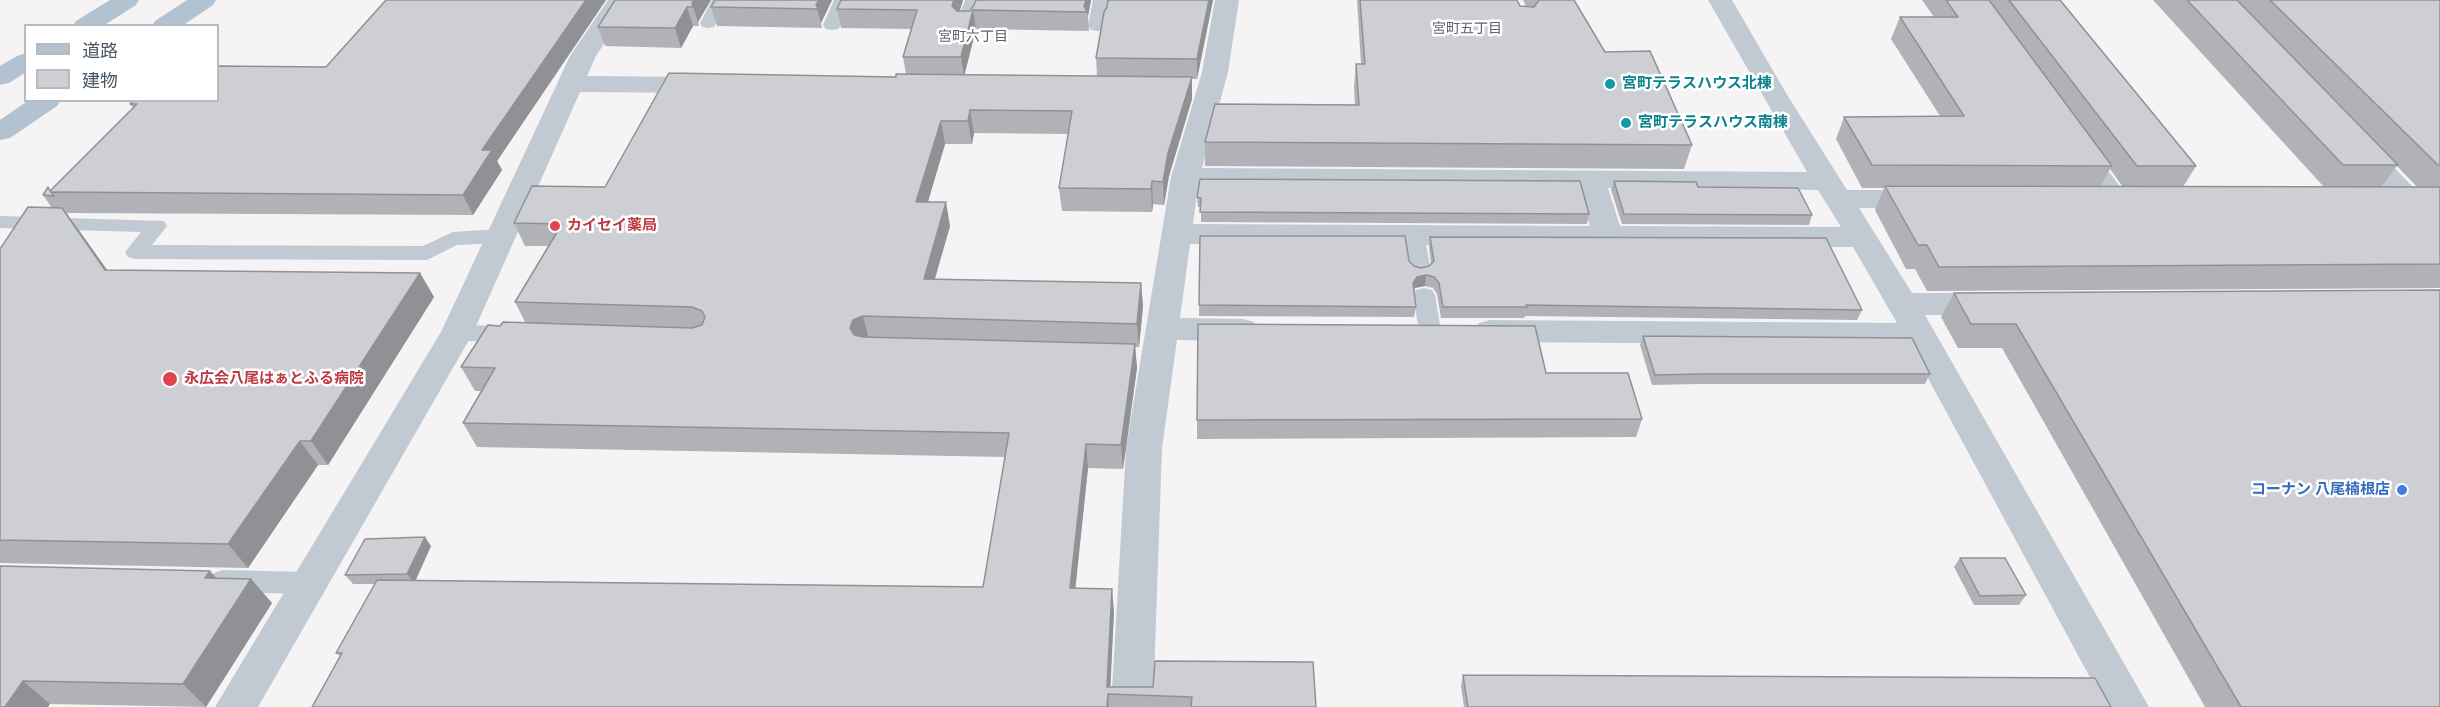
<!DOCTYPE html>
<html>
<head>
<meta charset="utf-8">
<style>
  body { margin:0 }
  #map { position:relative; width:2440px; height:707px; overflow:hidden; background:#f5f3f3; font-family:"Nunito Sans","Noto Sans JP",sans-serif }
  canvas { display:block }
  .legend { position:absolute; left:24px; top:24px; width:195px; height:78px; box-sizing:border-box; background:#fff; border:2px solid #b7bbc0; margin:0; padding:8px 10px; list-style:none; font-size:18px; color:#4a5661 }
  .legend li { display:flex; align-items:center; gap:12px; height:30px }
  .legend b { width:30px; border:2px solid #b7bbc0 }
</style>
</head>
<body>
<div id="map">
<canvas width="2440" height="707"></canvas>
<ul class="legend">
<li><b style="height:8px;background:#b3c2d1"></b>道路</li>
<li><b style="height:16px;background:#cdcfd5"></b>建物</li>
</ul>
</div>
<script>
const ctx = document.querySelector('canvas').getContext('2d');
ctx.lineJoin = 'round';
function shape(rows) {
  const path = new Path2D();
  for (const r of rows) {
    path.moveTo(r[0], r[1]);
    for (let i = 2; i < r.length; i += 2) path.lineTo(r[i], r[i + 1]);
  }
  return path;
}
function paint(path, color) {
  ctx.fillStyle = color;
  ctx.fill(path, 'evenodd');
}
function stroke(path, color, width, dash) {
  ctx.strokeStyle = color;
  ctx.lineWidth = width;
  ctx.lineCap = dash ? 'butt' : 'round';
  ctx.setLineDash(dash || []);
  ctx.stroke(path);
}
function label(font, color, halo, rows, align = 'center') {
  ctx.font = font + ' "Nunito Sans","Noto Sans JP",sans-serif';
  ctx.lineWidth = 5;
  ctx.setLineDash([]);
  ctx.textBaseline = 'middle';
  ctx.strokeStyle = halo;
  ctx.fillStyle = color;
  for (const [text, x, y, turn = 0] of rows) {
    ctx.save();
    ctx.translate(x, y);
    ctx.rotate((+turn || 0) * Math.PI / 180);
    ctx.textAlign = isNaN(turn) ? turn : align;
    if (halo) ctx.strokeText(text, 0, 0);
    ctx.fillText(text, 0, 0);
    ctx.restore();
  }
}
paint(shape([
  [712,0,728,0,714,27,708,28,702,27,700,23,712,0],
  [834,0,850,0,841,25,838,29,832,30,826,29,823,25,834,0],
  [965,0,981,0,975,24,972,28,966,29,960,28,957,24,965,0],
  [1093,0,1109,0,1106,26,1103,30,1097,31,1091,30,1088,26,1093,0],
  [2086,148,2093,150,2127,196,2130,200,2127,204,2120,206,2113,204,2076,154,2079,150,2086,148],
  [0,216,164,221,167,226,152,245,423,246,453,232,501,229,508,231,511,236,508,241,501,243,457,245,427,260,135,259,128,257,125,252,141,232,0,228,0,216],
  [1414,228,1421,230,1424,235,1431,270,1427,275,1420,277,1413,275,1409,270,1404,235,1407,230,1414,228],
  [1424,288,1432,290,1435,295,1441,331,1438,336,1430,339,1422,336,1419,331,1413,295,1416,290,1424,288],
  [457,325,513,326,521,329,524,334,521,339,513,342,457,341,449,338,446,333,449,328,457,325],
  [223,570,308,572,317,575,321,583,317,591,308,594,223,592,214,589,210,581,214,573,223,570]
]), '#c1cad2');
paint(shape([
  [608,0,632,0,596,56,587,76,707,77,716,79,720,85,716,91,707,93,580,92,473,333,258,707,215,707,441,332,570,56,608,0],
  [1215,0,1239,0,1228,72,1202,168,1807,172,1708,0,1732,0,1786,93,1847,190,1923,190,1933,193,1938,199,1933,205,1923,208,1859,208,1912,293,1992,293,2003,296,2008,304,2003,312,1992,315,1925,315,2149,707,2106,707,1910,345,1490,342,1479,339,1474,331,1479,323,1490,320,1897,323,1853,247,1190,244,1180,318,1243,319,1254,322,1259,330,1254,338,1243,341,1177,340,1162,448,1153,707,1111,707,1126,448,1171,177,1202,72,1215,0],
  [1198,186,1579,188,1590,226,1193,224,1198,186],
  [1608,188,1818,190,1841,227,1620,226,1608,188],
  [2357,138,2367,140,2420,194,2425,200,2420,206,2410,209,2400,206,2347,152,2343,146,2347,140,2357,138]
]), '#c1cad2');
paint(shape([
  [110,0,139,0,136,5,103,26,73,26,76,21,110,0],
  [187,0,216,0,213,5,182,26,152,26,155,21,187,0],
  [26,53,26,72,9,83,0,85,0,66,17,56,26,53],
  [29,100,61,100,57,106,10,138,0,140,0,120,29,100]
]), '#b3c2d1');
paint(shape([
  [386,0,606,0,497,161,502,170,473,215,67,213,69,216,68,216,107,270,420,273,434,297,328,465,318,465,248,568,0,563,0,249,52,208,43,195,50,191,133,108,130,104,326,67],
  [711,0,698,22,699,26,693,26,681,48,605,46,598,27],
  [715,0,832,0,821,23,822,28,717,26,711,7],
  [841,0,963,0,960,11,970,11,974,5,1091,0,1088,16,1089,31,976,29,964,75,1097,76,1096,58,1213,0,1197,79,1192,79,1192,99,1169,176,1164,205,1153,204,1152,212,1062,211,1059,188,1068,134,974,133,972,144,945,144,928,202,950,226,935,279,1141,283,1143,306,1139,347,1135,347,1137,368,1123,469,1088,468,1075,588,1114,611,1110,687,1316,707,312,707,340,656,336,653,375,584,353,584,345,575,431,546,416,580,983,587,1005,457,477,447,463,423,482,391,475,391,461,367,500,326,525,322,515,302,549,246,525,246,514,223,896,77,906,74,903,57,911,29,841,28,837,9],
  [1357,0,1517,0,1520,6,1526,6,1523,0,1574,0,1605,52,1692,145,1684,169,1205,166,1205,142,1355,105,1354,87,1356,64,1361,64],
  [1922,0,2060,0,2196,166,2183,187,2324,187,2153,0,2440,0,2440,288,1927,291,1915,269,1906,269,1875,210,1884,188,1862,188,1836,139,1844,117,1940,116,1891,39,1900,17,1934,17],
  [2397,166,2417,187,2381,187],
  [2110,169,2123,187,2100,187],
  [1614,181,1698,187,1812,215,1809,225,1622,224,1611,190],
  [1197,197,1589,214,1587,224,1201,222,1201,207,1198,207],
  [1200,236,1409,261,1414,266,1421,268,1429,266,1431,264,1429,247,1430,237,1862,310,1857,320,1525,316,1524,318,1441,318,1437,294,1433,288,1425,286,1415,288,1414,290,1416,307,1414,317,1199,316],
  [2440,290,2440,707,2205,707,2002,348,1958,348,1941,317,1954,293],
  [1643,336,1930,374,1925,384,1697,384,1652,385,1640,345],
  [1546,373,1642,419,1636,437,1197,439,1197,420],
  [1960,558,2026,595,2019,605,1974,605,1954,567],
  [0,566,210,571,217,579,251,579,272,603,206,707,50,704,0,707],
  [1463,675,2111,707,1464,707,1461,686]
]), '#b0b2b7');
paint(shape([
  [586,0,606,0,497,161,502,170,473,215,463,195,482,150],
  [694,0,711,0,698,22,699,26,692,3],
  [819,0,832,0,821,23,816,5],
  [954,0,963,0,955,25,952,6],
  [1086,0,1091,0,1088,16,1087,12,1084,6],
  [1209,0,1213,0,1197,79,1197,59],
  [687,7,693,26,681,48,675,28],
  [973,10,976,29,964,77,961,57],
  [1192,77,1192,99,1169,176,1164,205,1163,182,1168,153],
  [970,110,974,133,972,144,968,121],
  [941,121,945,144,921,225,916,202],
  [1152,181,1153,204,1152,212,1151,189],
  [946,202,950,226,928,302,924,279],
  [62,208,81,233,124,294,105,270],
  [420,273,434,297,328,465,311,441],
  [1426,275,1425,286,1415,288,1411,294,1413,283,1417,277],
  [1141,283,1143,306,1139,347,1137,324],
  [863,316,869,340,859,343,850,328,853,320],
  [1135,344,1137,368,1123,469,1121,445],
  [300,441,318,465,248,568,228,544],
  [1086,444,1088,468,1073,611,1070,588],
  [425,537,431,546,414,583,407,574],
  [210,571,231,594,205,578],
  [251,579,272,603,206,707,183,684],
  [1112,589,1114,611,1110,695,1108,694,1109,707,1107,707,1107,687],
  [23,681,50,704,48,707,5,707]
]), '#909195');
const building = shape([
  [386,0,586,0,482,150,492,150,463,195,51,192,54,196,43,195,48,187,50,191,137,104,130,104,134,100,218,100,218,66,326,67,386,0],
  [615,0,694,0,692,3,693,7,687,7,675,28,598,27,615,0],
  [715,0,819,0,816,5,818,9,711,7,715,0],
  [841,0,954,0,952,6,957,11,970,11,974,5,976,0,1086,0,1084,6,1087,12,973,10,961,57,903,57,917,10,837,9,841,0],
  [1108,0,1209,0,1197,59,1096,58,1104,12,1107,7,1108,0],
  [1360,0,1517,0,1520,6,1534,7,1539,0,1574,0,1605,52,1650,51,1692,145,1205,142,1215,104,1359,105,1356,64,1365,64,1360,0],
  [1946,0,1989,0,2112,166,1872,165,1844,117,1964,116,1900,17,1958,17,1946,0],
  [2009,0,2060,0,2196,166,2137,166,2009,0],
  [2187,0,2237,0,2398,165,2343,165,2187,0],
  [2270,0,2440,0,2440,165,2438,165,2270,0],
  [669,73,896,77,896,74,1192,77,1168,153,1163,182,1152,181,1151,189,1059,188,1072,111,970,110,968,121,941,121,916,202,946,202,924,279,1141,283,1137,324,863,316,853,320,850,328,854,335,863,337,1135,344,1121,445,1086,444,1070,588,1112,589,1107,687,1153,687,1155,661,1313,662,1316,707,1191,707,1192,697,1108,694,1107,707,312,707,342,653,336,653,377,580,983,587,1009,433,463,423,495,368,461,367,488,325,500,326,503,322,692,328,702,325,705,317,702,311,692,307,515,302,562,224,514,223,532,186,605,187,669,73],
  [1200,179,1580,181,1589,214,1200,212,1201,198,1197,197,1200,179],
  [1614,181,1696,182,1698,187,1798,188,1812,215,1624,214,1614,181],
  [1885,186,2440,187,2440,264,1939,267,1927,245,1918,245,1885,186],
  [28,207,62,208,105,270,420,273,311,441,300,441,228,544,0,540,0,249,28,207],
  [1200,236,1405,236,1409,261,1414,266,1421,268,1429,266,1434,261,1430,237,1826,238,1862,310,1526,305,1527,307,1443,307,1439,283,1434,277,1426,275,1417,277,1413,283,1416,307,1199,305,1200,236],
  [2440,290,2440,707,2241,707,2016,324,1971,324,1954,293,2440,290],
  [1198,324,1535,326,1546,373,1628,373,1642,419,1197,420,1198,324],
  [1643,336,1912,338,1930,374,1700,374,1655,375,1643,336],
  [425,537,407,574,345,575,365,539,425,537],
  [1960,558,2005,558,2026,595,1980,596,1960,558],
  [0,566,210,571,205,578,251,579,183,684,23,681,5,707,0,707,0,566],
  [1463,675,2095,678,2111,707,1468,707,1463,675]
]);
paint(building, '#cdcfd5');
stroke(building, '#909195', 1.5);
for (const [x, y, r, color] of [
  [1610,84,6,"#0f9aa8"],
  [1626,123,6,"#0f9aa8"],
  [555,226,6,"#e0444e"],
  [170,379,8,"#e0444e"],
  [2402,490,6,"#3f7fe0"]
]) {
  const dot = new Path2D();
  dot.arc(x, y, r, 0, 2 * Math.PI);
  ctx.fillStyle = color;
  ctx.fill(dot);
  stroke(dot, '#fff', 2);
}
label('14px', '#5f6368', '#fff', [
  ["宮町五丁目",1467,30],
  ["宮町六丁目",973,38]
]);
label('bold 15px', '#0d838f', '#fff', [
  ["宮町テラスハウス北棟",1622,84],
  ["宮町テラスハウス南棟",1638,123]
], 'left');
label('bold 15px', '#be3a42', '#fff', [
  ["カイセイ薬局",567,226],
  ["永広会八尾はぁとふる病院",184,379]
], 'left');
label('bold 15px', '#366cbe', '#fff', [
  ["コーナン 八尾楠根店",2390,490]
], 'right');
</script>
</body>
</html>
